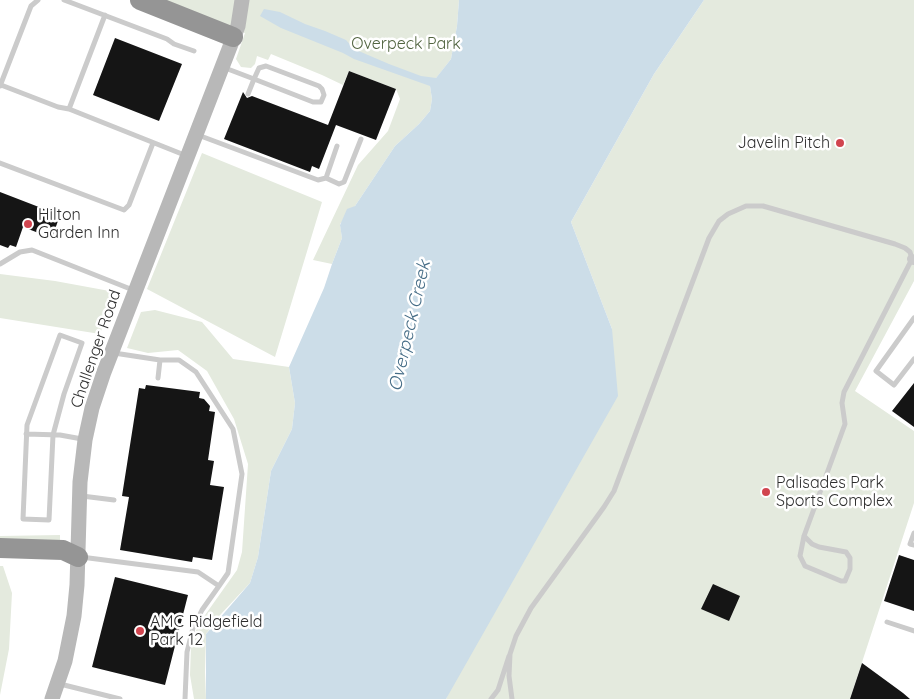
<!DOCTYPE html>
<html>
<head>
<meta charset="utf-8">
<style>
  body { margin:0 }
  canvas { display:block; background:#fff }
</style>
</head>
<body>
<canvas width="914" height="699"></canvas>
<script>
const ctx = document.querySelector('canvas').getContext('2d');
ctx.lineJoin = 'round';
function paint(path, color) {
  ctx.fillStyle = color;
  ctx.fill(path, 'evenodd');
}
function shape(rows) {
  const path = new Path2D();
  for (const r of rows) {
    path.moveTo(r[0], r[1]);
    for (let i = 2; i < r.length; i += 2) path.lineTo(r[i], r[i + 1]);
  }
  return path;
}
function stroke(path, color, width, dash) {
  ctx.strokeStyle = color;
  ctx.lineWidth = width;
  ctx.lineCap = dash ? 'butt' : 'round';
  ctx.setLineDash(dash || []);
  ctx.stroke(path);
}
function label(font, color, halo, rows, align = 'center') {
  ctx.font = font + ' Quicksand,sans-serif';
  ctx.lineWidth = 5;
  ctx.setLineDash([]);
  ctx.textBaseline = 'middle';
  ctx.strokeStyle = halo;
  ctx.fillStyle = color;
  for (const [text, x, y, turn = 0] of rows) {
    ctx.save();
    ctx.translate(x, y);
    ctx.rotate((+turn || 0) * Math.PI / 180);
    ctx.textAlign = isNaN(turn) ? turn : align;
    if (halo) ctx.strokeText(text, 0, 0);
    ctx.fillText(text, 0, 0);
    ctx.restore();
  }
}
paint(shape([
  [160,0,459,0,457,26,451,59,430,86,432,99,430,111,419,124,395,146,355,206,340,224,342,238,332,264,313,260,358,165,388,131,400,99,396,89,349,71,343,85,322,75,271,54,268,60,257,56,255,64,251,68,241,67,236,59,245,33,219,24],
  [704,0,914,0,914,281,855,391,914,431,914,503,850,699,446,699,612,329,571,222,654,74],
  [202,153,322,202,275,357,147,289],
  [0,274,55,281,115,292,100,334,0,318],
  [155,310,202,322,233,359,289,367,295,403,292,429,271,471,258,557,250,583,221,614,206,634,205,672,206,699,194,699,190,675,191,646,198,625,237,570,242,552,248,464,234,419,207,371,178,350,148,353,127,348,141,312],
  [60,535,60,545,0,544,0,536],
  [0,566,3,566,12,593,9,649,0,695]
]), '#e4eade');
paint(shape([
  [459,0,704,0,654,74,571,222,612,329,618,396,446,699,206,699,206,634,250,583,258,557,271,471,292,429,295,403,289,367,324,288,332,264,342,238,340,225,347,209,355,206,395,146,419,124,430,111,432,99,430,86,354,59,343,53,281,28,260,16,264,9,280,12,305,24,325,31,346,40,354,49,389,64,421,76,436,78,451,59,457,26]
]), '#ccdde8');
paint(shape([
  [115,38,182,64,159,121,93,95],
  [349,71,396,89,376,140,336,125,319,169,312,166,310,172,224,139,243,92,247,98,252,96,328,125],
  [0,192,57,214,56,217,59,218,53,235,50,234,49,237,23,227,16,247,10,245,8,248,0,245],
  [914,383,914,427,892,411],
  [146,385,200,392,199,398,204,399,210,406,209,411,215,412,208,460,214,461,210,485,224,487,212,560,193,557,192,562,120,550,129,497,122,496,139,388,145,389],
  [899,555,914,560,914,611,884,601],
  [115,577,188,595,165,685,92,667],
  [713,584,740,596,729,621,701,609],
  [862,663,903,693,910,699,850,699]
]), '#151515');
stroke(shape([
  [64,0,167,39,174,44,194,51],
  [225,68,233,71,254,79,313,102,321,102,324,95,322,89,319,86,266,66,259,68,254,79,248,94],
  [1,85,58,107,69,109,187,156],
  [0,86,31,6,38,0],
  [69,109,105,15],
  [198,135,318,180,326,178,337,146],
  [0,163,124,210,129,205,153,143],
  [326,178,339,184,344,182,361,139],
  [0,264,20,252,32,250,133,290],
  [914,318,876,371,894,385,914,359],
  [60,335,82,343,64,394,53,435,49,520,23,519,27,425,60,335],
  [158,378,160,360],
  [26,434,60,435,82,439],
  [82,496,114,500],
  [914,533,910,544,914,545],
  [804,536,812,544,819,547,846,552,850,558,850,569,845,581,841,581,805,566,800,556,804,536],
  [81,557,198,572,219,586,228,573,242,474,233,429,196,372,179,360,160,360,114,353],
  [887,622,914,631],
  [60,684,120,699],
  [185,699,187,652,193,628,202,610,219,586],
  [491,699,498,690,509,656],
  [512,699,509,676,510,654,516,636,531,608,604,507,614,491,709,238,719,221,728,214,746,206,763,206,895,244,905,248,910,252,912,259,844,392,842,403,845,424,804,536]
]), '#cbcbcb', 5);
stroke(shape([
  [912,259,914,260]
]), '#cbcbcb', 10);
stroke(shape([
  [52,699,65,661,74,616,77,585,80,482,85,440,92,408,104,372,238,26,242,0]
]), '#b8b8b8', 15);
stroke(shape([
  [140,0,233,37],
  [0,548,63,550,78,557]
]), '#959595', 20);
for (const [x, y, r, color] of [
  [840,143,5,"#d1454f"],
  [28,224,5,"#d1454f"],
  [766,492,5,"#d1454f"],
  [140,631,5,"#d1454f"]
]) {
  const dot = new Path2D();
  dot.arc(x, y, r, 0, 2 * Math.PI);
  ctx.fillStyle = color;
  ctx.fill(dot);
  stroke(dot, '#fff', 2);
}
label('16px', '#526541', '#fff', [
  ["Overpeck Park",406,44]
]);
label('16px', '#2e2e2e', '#fff', [
  ["Javelin Pitch",830,143,"right"],
  ["Hilton",38,215],
  ["Garden Inn",38,233],
  ["Palisades Park",776,483],
  ["Sports Complex",776,501],
  ["AMC Ridgefield",150,622],
  ["Park 12",150,640]
], 'left');
label('16px', '#2e2e2e', '#fff', [
  ["Challenger Road",96,349,-71]
]);
label('italic 18px', '#466d87', '#fff', [
  ["Overpeck Creek",410,326,-77]
]);
</script>
</body>
</html>
